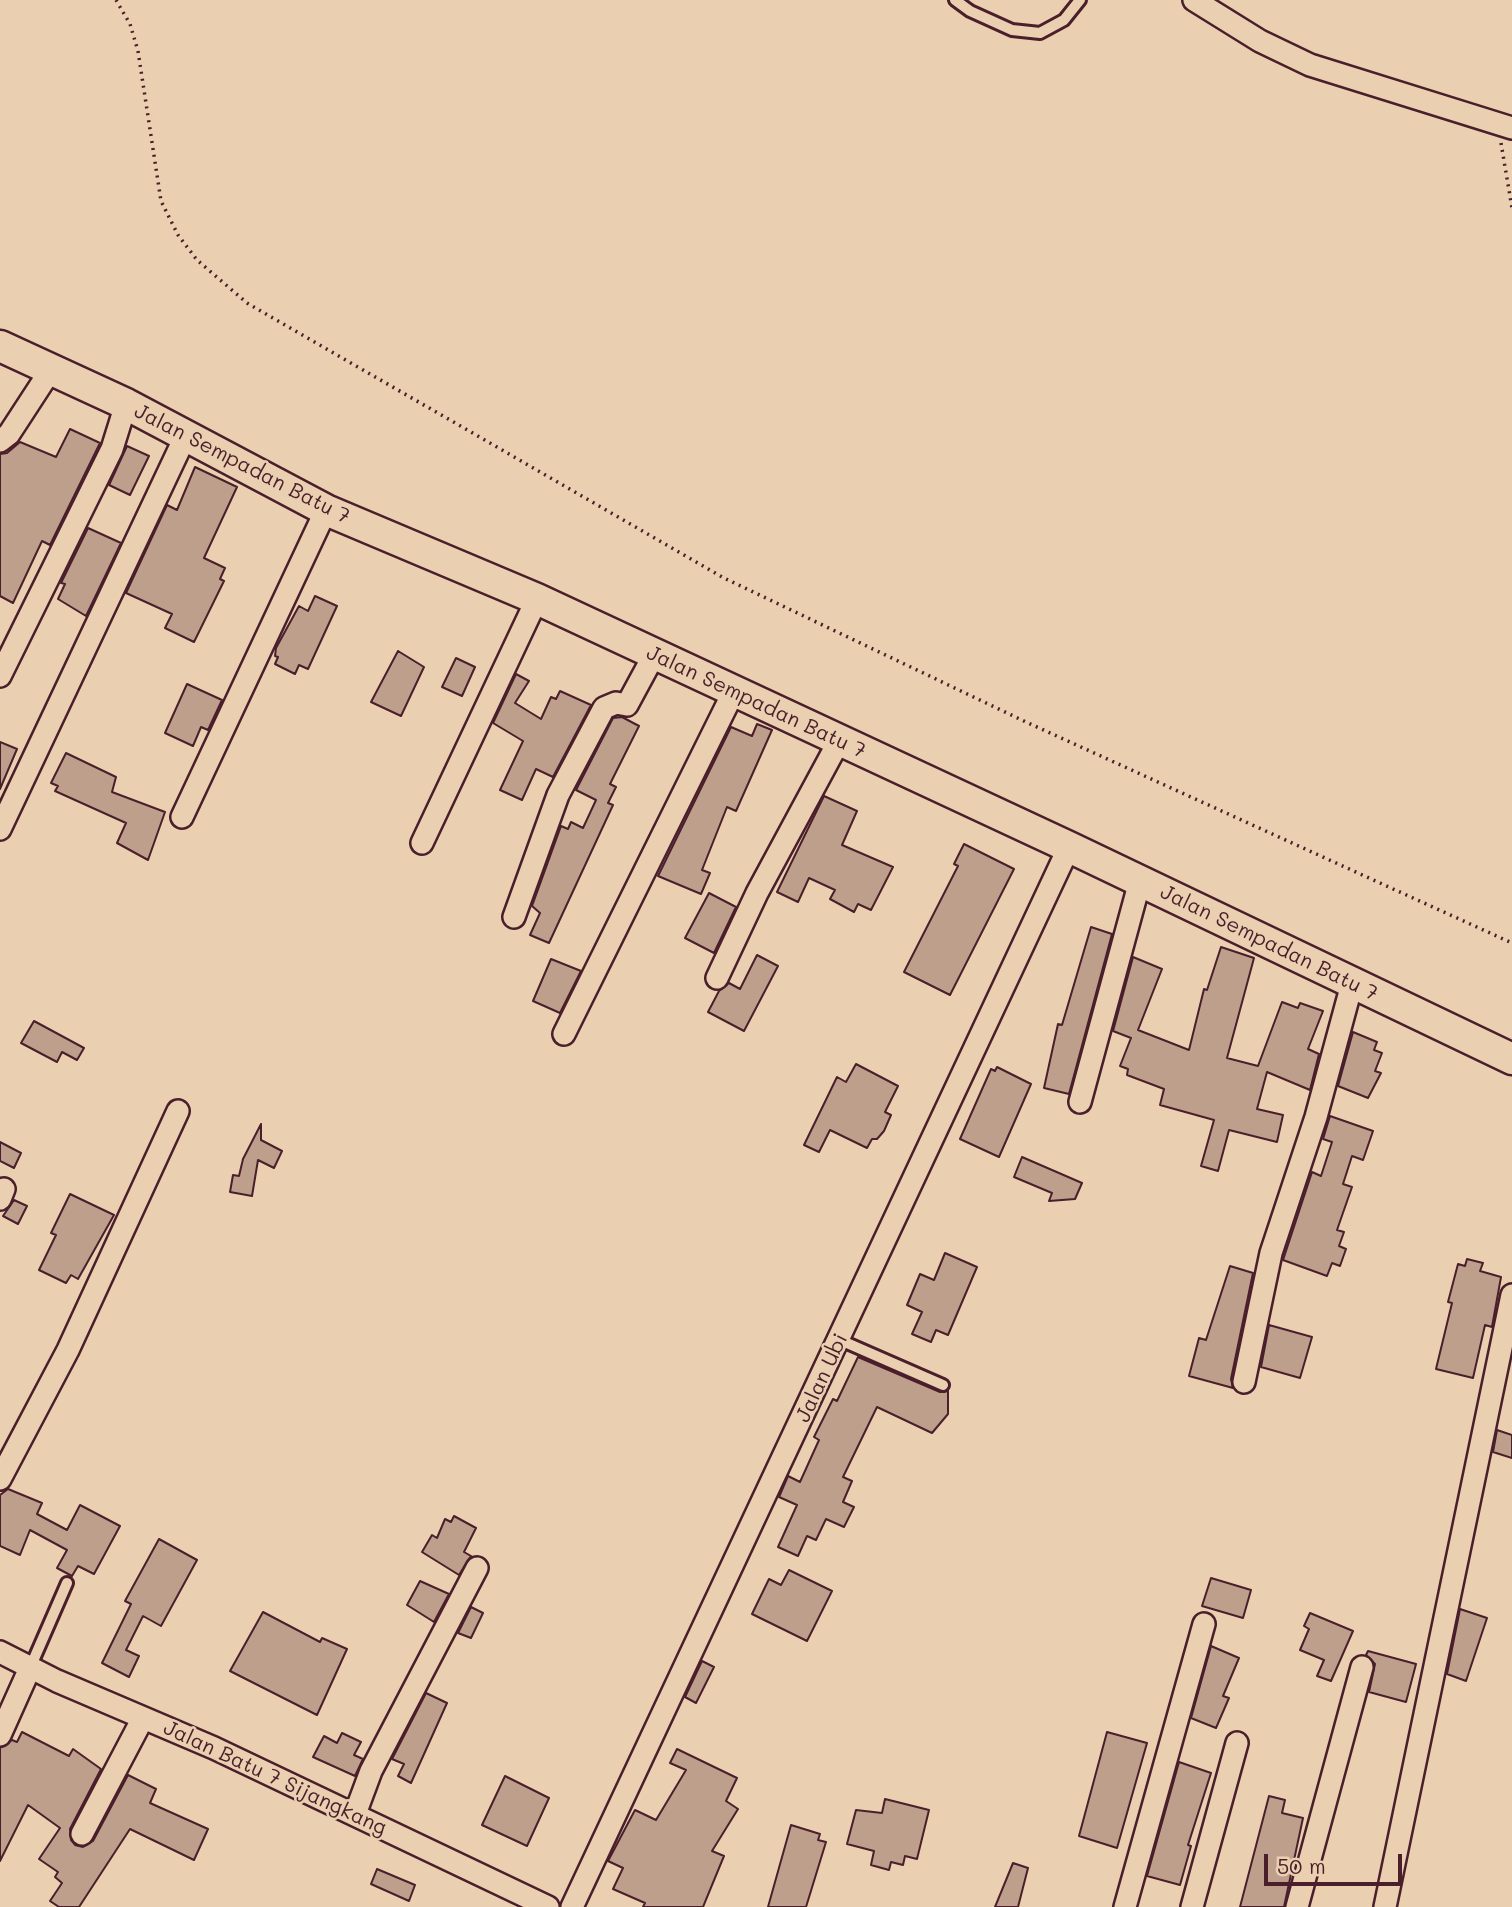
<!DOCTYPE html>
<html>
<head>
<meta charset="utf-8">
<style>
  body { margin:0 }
  #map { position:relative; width:1512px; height:1907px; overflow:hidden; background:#ead0b1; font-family:Mali,sans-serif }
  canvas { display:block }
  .scale { position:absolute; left:1264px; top:1854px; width:138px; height:32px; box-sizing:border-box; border:4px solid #4a1f2b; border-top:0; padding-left:9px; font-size:21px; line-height:24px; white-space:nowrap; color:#4a1f2b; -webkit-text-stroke:5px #ead0b1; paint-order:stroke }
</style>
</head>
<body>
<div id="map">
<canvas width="1512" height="1907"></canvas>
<div class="scale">50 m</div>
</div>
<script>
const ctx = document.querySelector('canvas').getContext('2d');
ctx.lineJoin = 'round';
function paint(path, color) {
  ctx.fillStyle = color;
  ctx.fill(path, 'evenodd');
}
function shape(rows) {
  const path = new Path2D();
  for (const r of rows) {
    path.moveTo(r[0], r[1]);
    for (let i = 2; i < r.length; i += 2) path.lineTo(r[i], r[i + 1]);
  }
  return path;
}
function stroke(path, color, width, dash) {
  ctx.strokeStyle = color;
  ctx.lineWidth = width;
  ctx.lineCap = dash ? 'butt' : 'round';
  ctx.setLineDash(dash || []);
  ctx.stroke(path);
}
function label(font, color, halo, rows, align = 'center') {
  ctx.font = font + ' Mali,sans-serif';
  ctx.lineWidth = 5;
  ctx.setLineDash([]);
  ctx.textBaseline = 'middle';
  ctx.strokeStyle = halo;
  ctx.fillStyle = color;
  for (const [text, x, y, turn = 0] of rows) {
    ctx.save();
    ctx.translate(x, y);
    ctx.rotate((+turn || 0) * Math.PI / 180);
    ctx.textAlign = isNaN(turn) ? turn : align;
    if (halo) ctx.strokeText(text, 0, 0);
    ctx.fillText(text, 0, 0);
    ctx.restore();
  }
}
const building = shape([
  [70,429,100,443,50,545,42,541,13,603,0,596,0,454,7,453,20,442,56,457,70,429],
  [127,446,149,456,130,495,109,485,127,446],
  [195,467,237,487,204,558,225,568,220,579,224,581,194,642,165,628,172,614,126,593,167,505,177,510,195,467],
  [88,528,121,543,86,616,58,599,65,584,61,583,88,528],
  [315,596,337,606,308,669,299,665,295,674,275,664,278,657,275,656,276,648,299,606,308,611,315,596],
  [398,651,424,667,401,716,371,702,398,651],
  [456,658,475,667,462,696,442,687,456,658],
  [516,674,529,681,515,703,541,719,551,697,556,699,560,691,591,705,553,777,536,769,522,800,500,790,523,741,493,723,516,674],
  [187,684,222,700,208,730,201,727,193,746,165,733,187,684],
  [622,717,639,726,610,784,616,787,608,803,613,805,549,943,530,935,540,913,532,906,561,826,568,829,571,822,583,828,596,800,576,790,613,718,622,717],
  [757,724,772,730,736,811,727,807,702,870,710,873,701,894,658,876,731,727,752,736,757,724],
  [0,742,17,749,0,789,0,742],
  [66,753,116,777,112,792,165,812,148,860,117,843,126,823,55,791,58,786,51,783,66,753],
  [824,796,857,811,842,845,893,867,871,910,858,904,854,912,830,899,835,890,809,878,798,902,777,892,824,796],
  [964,844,1014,869,950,995,904,972,958,866,954,864,964,844],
  [709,893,736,907,714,953,685,938,709,893],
  [1091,927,1112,934,1069,1094,1044,1088,1058,1024,1062,1025,1091,927],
  [1221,947,1254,958,1227,1058,1258,1066,1282,1002,1298,1008,1300,1003,1323,1011,1308,1049,1319,1054,1310,1090,1267,1072,1257,1109,1283,1115,1277,1142,1229,1130,1218,1171,1201,1166,1214,1120,1160,1105,1164,1089,1127,1075,1128,1069,1120,1066,1131,1038,1113,1031,1133,957,1162,969,1138,1030,1189,1050,1204,989,1207,990,1221,947],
  [757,955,778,966,744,1031,708,1012,719,991,729,983,740,989,757,955],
  [551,959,581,971,560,1013,533,1001,551,959],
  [34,1021,84,1048,77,1060,62,1052,57,1062,21,1043,34,1021],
  [1353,1032,1377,1042,1374,1050,1382,1053,1375,1071,1381,1073,1368,1098,1338,1086,1353,1032],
  [856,1064,898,1086,885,1112,891,1115,884,1131,877,1139,872,1139,867,1148,830,1130,819,1152,804,1145,837,1077,846,1082,856,1064],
  [997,1067,1031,1084,999,1157,960,1139,991,1069,995,1071,997,1067],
  [1330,1116,1373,1131,1363,1160,1352,1156,1343,1184,1352,1187,1337,1230,1344,1232,1339,1246,1346,1249,1340,1266,1332,1263,1327,1276,1283,1260,1312,1172,1321,1176,1332,1142,1323,1139,1330,1116],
  [261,1124,261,1140,282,1151,274,1168,258,1160,252,1196,230,1192,233,1175,239,1176,243,1159,261,1124],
  [0,1142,21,1153,14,1168,0,1161,0,1142],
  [1022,1157,1082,1183,1075,1199,1049,1201,1052,1193,1014,1177,1022,1157],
  [70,1194,114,1215,78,1279,71,1275,66,1283,39,1270,56,1235,51,1233,70,1194],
  [14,1200,27,1206,18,1224,3,1216,14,1200],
  [945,1253,977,1267,948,1335,936,1330,931,1342,912,1334,922,1312,907,1305,920,1274,934,1280,945,1253],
  [1467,1259,1483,1263,1480,1271,1501,1277,1492,1327,1485,1325,1473,1378,1436,1369,1452,1303,1448,1302,1458,1264,1465,1266,1467,1259],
  [1230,1266,1253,1273,1231,1379,1233,1388,1189,1376,1199,1338,1206,1340,1230,1266],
  [1269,1325,1312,1337,1300,1378,1261,1367,1269,1325],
  [858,1357,940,1392,948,1391,948,1414,932,1433,877,1407,843,1477,852,1481,843,1502,854,1507,844,1527,826,1519,816,1540,807,1536,798,1556,778,1547,797,1505,779,1497,788,1476,800,1482,819,1440,814,1437,833,1399,837,1401,858,1357],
  [1497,1430,1512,1435,1512,1458,1493,1452,1497,1430],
  [8,1489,42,1503,37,1514,67,1530,80,1505,120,1526,94,1574,78,1566,72,1576,57,1568,67,1550,30,1530,20,1555,0,1546,0,1495,8,1489],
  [454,1516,476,1528,464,1552,471,1556,459,1575,422,1552,432,1535,437,1538,445,1519,451,1522,454,1516],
  [159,1539,197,1560,161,1626,143,1616,126,1650,139,1656,129,1677,102,1663,131,1604,125,1601,159,1539],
  [789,1570,832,1591,807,1641,752,1614,769,1579,781,1585,789,1570],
  [1211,1578,1251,1590,1243,1618,1202,1606,1211,1578],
  [420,1581,449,1594,434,1622,407,1605,420,1581],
  [471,1607,483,1613,471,1638,458,1633,471,1607],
  [1460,1609,1487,1618,1466,1681,1447,1674,1460,1609],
  [263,1612,320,1642,322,1638,347,1649,317,1715,230,1671,263,1612],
  [1310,1613,1353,1631,1331,1681,1317,1676,1324,1660,1300,1650,1309,1629,1304,1626,1310,1613],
  [1211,1646,1239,1658,1223,1696,1229,1698,1216,1728,1191,1718,1211,1646],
  [1368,1651,1416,1664,1406,1702,1369,1692,1375,1664,1366,1655,1368,1651],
  [702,1661,714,1667,696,1703,685,1697,702,1661],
  [426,1693,447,1703,411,1783,398,1776,404,1764,392,1759,426,1693],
  [22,1732,69,1756,73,1749,101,1769,70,1829,71,1840,75,1845,83,1847,93,1841,128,1775,156,1789,150,1803,208,1829,194,1860,130,1829,79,1907,59,1907,50,1901,62,1883,55,1877,58,1872,39,1859,60,1828,28,1805,0,1861,0,1748,12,1740,17,1742,22,1732],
  [1107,1732,1147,1743,1117,1848,1079,1836,1107,1732],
  [342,1733,361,1742,354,1755,363,1759,355,1776,313,1757,324,1736,337,1743,342,1733],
  [677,1749,737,1778,726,1801,738,1809,712,1851,724,1856,703,1907,643,1907,645,1903,613,1889,623,1868,608,1861,635,1810,656,1820,686,1770,670,1763,677,1749],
  [1179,1762,1211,1773,1188,1845,1191,1846,1180,1885,1147,1876,1179,1762],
  [505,1776,549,1798,527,1846,482,1825,505,1776],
  [1269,1796,1285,1800,1282,1813,1303,1818,1284,1907,1240,1907,1269,1796],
  [885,1799,929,1810,917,1859,905,1856,903,1865,891,1862,889,1870,871,1865,874,1851,847,1844,856,1810,882,1813,885,1799],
  [791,1825,820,1834,818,1840,826,1842,806,1907,768,1907,791,1825],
  [1013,1863,1028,1868,1018,1907,995,1907,1013,1863],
  [377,1869,415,1885,409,1901,371,1884,377,1869]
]);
paint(building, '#bd9f8c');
stroke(building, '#4a1f2b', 2);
const lane = shape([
  [955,0,970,11,1012,30,1040,33,1064,20,1080,0],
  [840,1340,943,1385],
  [30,1668,67,1583]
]);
const street = shape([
  [1194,0,1260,41,1310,65,1512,128],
  [0,441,9,434,52,368],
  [0,676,112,449,126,404],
  [182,817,326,510],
  [0,829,186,435],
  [422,843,537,599],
  [514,917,558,795,604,708,616,703,627,705,654,655],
  [717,978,757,893,839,741],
  [564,1034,734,691],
  [1080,1102,1140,881],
  [0,1199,4,1189],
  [1244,1382,1271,1253,1316,1117,1352,984],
  [0,1479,68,1350,178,1111],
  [0,1652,57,1681,214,1748,548,1907],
  [0,1735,30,1668],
  [355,1814,371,1771,477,1568],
  [82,1834,143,1718],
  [572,1907,1069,847],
  [1125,1907,1204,1624],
  [1192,1907,1237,1743],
  [1297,1907,1362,1667],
  [1385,1907,1512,1295]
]);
const secondary = shape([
  [0,346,126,404,326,510,537,599,1069,847,1512,1059]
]);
stroke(lane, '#4a1f2b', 16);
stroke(street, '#4a1f2b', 26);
stroke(secondary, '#4a1f2b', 35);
stroke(shape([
  [116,0,130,24,138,51,161,201,178,235,197,260,247,303,724,578,1026,722,1512,943],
  [1501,143,1512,208]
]), '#4a1f2b', 3.5, [2, 5]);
stroke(lane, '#ead0b1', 10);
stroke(street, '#ead0b1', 21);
stroke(secondary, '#ead0b1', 30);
label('21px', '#4a1f2b', '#ead0b1', [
  ["Jalan Sempadan Batu 7",242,464,27],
  ["Jalan Sempadan Batu 7",756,702,25],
  ["Jalan Sempadan Batu 7",1269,943,26],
  ["Jalan Ubi",822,1378,-65],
  ["Jalan Batu 7 Sijangkang",275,1778,25]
]);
</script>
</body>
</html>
